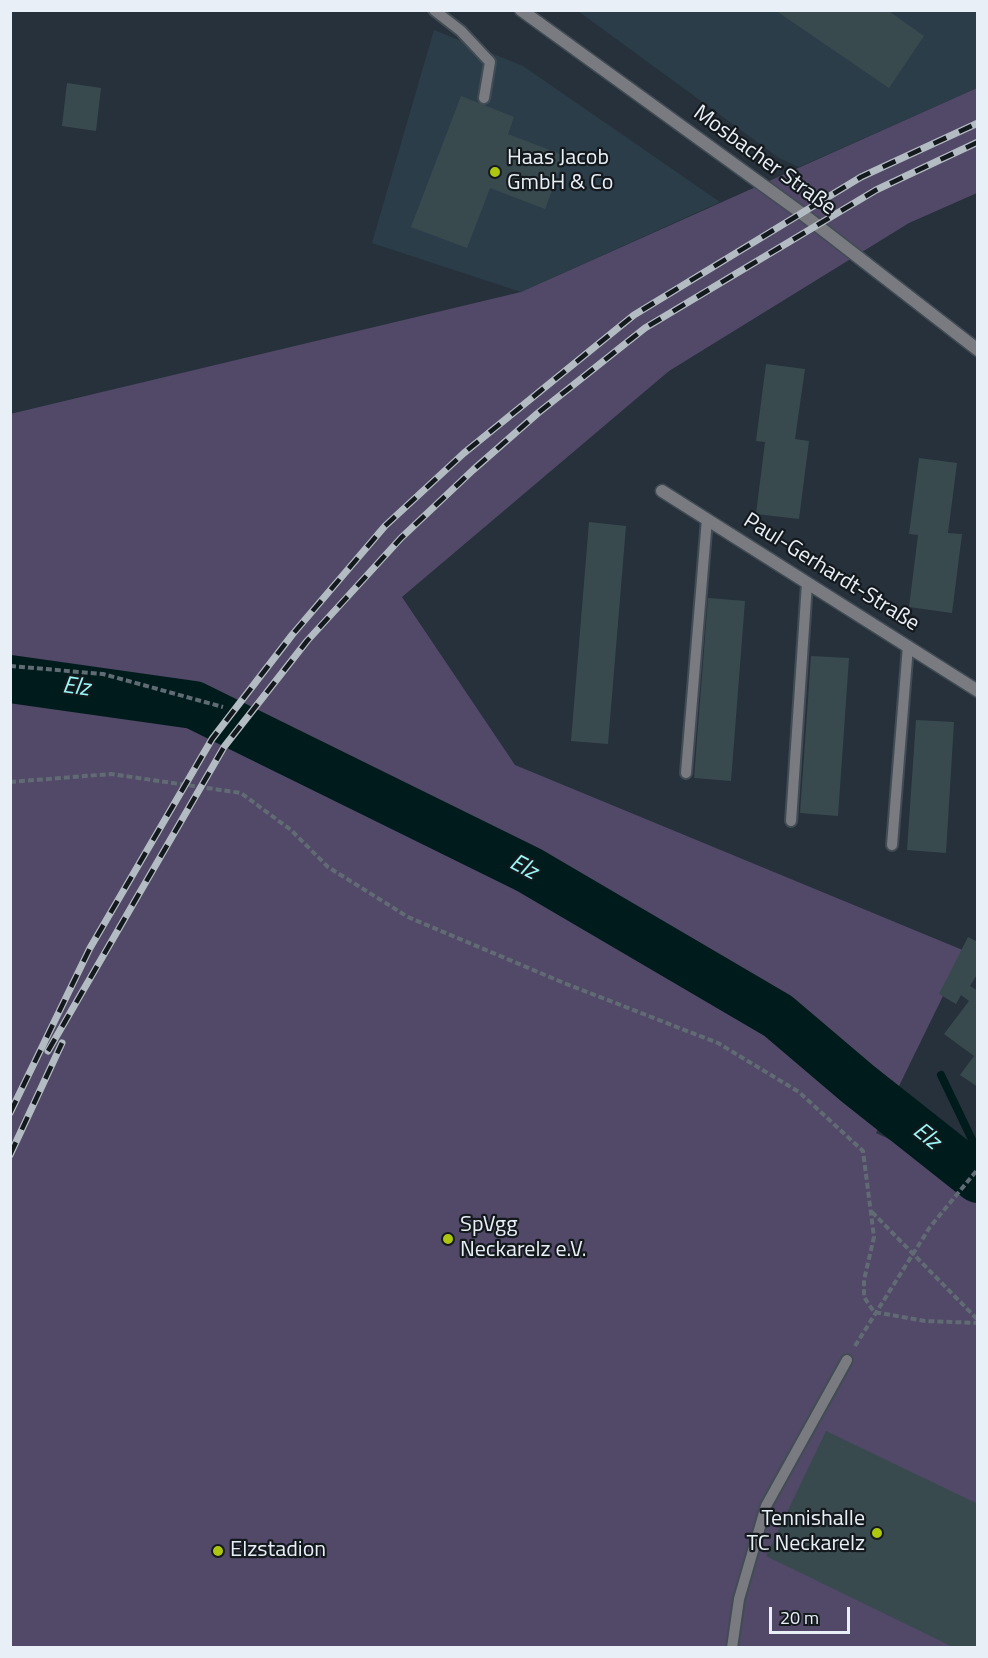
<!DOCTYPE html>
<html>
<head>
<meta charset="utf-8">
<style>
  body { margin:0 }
  #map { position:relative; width:988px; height:1658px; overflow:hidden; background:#26313b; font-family:"Titillium Web",sans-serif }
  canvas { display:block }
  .frame { position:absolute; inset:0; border:12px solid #e8eff6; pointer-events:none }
  .scale { position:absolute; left:769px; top:1607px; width:81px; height:27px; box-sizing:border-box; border:3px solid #e8eff6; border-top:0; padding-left:8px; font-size:18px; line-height:21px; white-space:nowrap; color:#e8eff6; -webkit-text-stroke:4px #14191d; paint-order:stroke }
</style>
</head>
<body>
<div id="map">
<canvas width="988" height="1658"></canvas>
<div class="frame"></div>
<div class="scale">20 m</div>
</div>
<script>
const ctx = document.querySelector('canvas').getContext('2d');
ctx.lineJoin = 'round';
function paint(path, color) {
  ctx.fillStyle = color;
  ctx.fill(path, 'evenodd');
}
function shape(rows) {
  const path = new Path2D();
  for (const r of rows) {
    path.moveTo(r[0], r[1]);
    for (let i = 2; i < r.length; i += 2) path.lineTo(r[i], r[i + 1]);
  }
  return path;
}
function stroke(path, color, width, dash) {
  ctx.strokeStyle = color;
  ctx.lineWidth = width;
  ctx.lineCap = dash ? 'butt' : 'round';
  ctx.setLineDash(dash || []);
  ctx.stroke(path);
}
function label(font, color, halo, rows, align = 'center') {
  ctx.font = font + ' "Titillium Web",sans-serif';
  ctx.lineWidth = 4.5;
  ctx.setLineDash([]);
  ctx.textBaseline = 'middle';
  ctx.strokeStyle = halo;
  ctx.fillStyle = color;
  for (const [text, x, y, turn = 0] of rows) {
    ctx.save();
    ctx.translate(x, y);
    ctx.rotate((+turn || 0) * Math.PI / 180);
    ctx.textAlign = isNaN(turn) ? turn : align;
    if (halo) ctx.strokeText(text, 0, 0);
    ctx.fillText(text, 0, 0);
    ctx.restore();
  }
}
paint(shape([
  [578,11,977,11,977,88,799,167,779,158],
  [434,30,523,66,720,202,521,292,372,243]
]), '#2c3d4a');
paint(shape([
  [977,88,977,193,909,223,669,371,402,597,515,765,965,951,876,1133,977,1180,977,1647,11,1647,10,414,521,292]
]), '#514967');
stroke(shape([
  [941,1075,978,1152]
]), '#001b1b', 8);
stroke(shape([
  [10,679,194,705,529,870,778,1016,858,1084,978,1179]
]), '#001b1b', 48);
paint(shape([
  [775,10,887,10,924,36,889,88],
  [67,83,101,88,96,131,62,126],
  [461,96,514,117,508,134,565,156,545,209,490,188,467,248,411,227],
  [766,364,805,369,795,439,809,441,799,519,756,514,765,442,756,441],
  [919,458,957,463,948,533,962,534,952,613,909,607,918,535,909,534],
  [589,522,626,526,608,744,571,741],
  [708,598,745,601,731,781,694,778],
  [811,656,849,658,838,816,800,813],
  [916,720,954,722,946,853,907,850],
  [968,937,978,942,978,973,970,986,978,991,978,1087,960,1075,974,1056,944,1034,969,1001,961,995,956,1004,939,994],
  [826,1431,978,1504,978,1648,955,1648,766,1556]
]), '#394a4f');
const service = shape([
  [434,10,461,31,490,62,484,98],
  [686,773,707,519],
  [791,821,807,583],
  [892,845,908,646],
  [732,1648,739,1599,766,1506,847,1360]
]);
const minor = shape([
  [662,491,978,691]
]);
const tertiary = shape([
  [521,10,800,212,978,350]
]);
stroke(service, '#414c55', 14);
stroke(minor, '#414c55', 15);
stroke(tertiary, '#414c55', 15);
stroke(shape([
  [10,666,103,674,223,707],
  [10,782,111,774,241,793,291,830,328,867,408,917,564,983,718,1043,799,1092,863,1151,874,1237,864,1280,864,1297,874,1312,925,1321,978,1323],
  [872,1212,978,1320],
  [855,1346,930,1227,978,1169]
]), '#616b74', 4, [6, 3]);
stroke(service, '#797b81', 10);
stroke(minor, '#797b81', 12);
stroke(tertiary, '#797b81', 12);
const rail = shape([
  [48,1051,224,747,307,641,401,538,473,470,538,413,645,328,876,190,978,142],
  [10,1113,90,948,212,739,292,635,385,526,464,453,634,315,861,177,978,123],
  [10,1155,62,1043]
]);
stroke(rail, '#b3bcc3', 7);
stroke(rail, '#14191d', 4.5, [14]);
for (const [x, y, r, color] of [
  [495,172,6,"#adc610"],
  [448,1239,6,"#adc610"],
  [877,1533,6,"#adc610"],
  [218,1551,6,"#adc610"]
]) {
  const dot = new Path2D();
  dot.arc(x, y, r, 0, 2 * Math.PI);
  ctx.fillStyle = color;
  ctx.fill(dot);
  stroke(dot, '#14191d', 2);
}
label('22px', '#e8eff6', '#14191d', [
  ["Haas Jacob",507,159],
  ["GmbH & Co",507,184],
  ["SpVgg",460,1226],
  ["Neckarelz e.V.",460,1251],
  ["Tennishalle",865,1520,"right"],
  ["TC Neckarelz",865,1545,"right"],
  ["Elzstadion",230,1551]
], 'left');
label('22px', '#e8eff6', '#14191d', [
  ["Mosbacher Straße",764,161,36],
  ["Paul-Gerhardt-Straße",831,573,32]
]);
label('italic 24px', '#99f7f6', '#14191d', [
  ["Elz",76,688,8],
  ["Elz",523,868,28],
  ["Elz",926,1137,39]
]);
</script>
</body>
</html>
